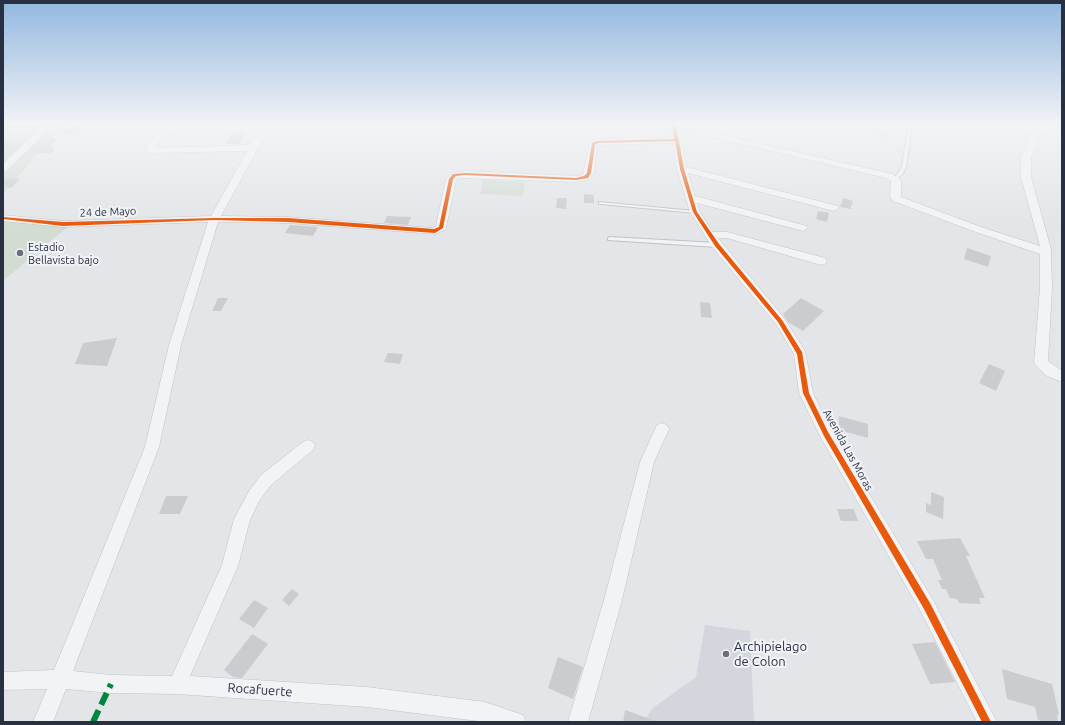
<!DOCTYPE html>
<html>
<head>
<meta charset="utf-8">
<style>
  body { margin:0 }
  #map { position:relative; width:1065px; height:725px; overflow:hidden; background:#e3e5e8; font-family:Ubuntu,sans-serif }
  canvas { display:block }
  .frame { position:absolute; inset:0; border:4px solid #293042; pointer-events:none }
</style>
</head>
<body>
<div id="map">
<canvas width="1065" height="725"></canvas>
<div class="frame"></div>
</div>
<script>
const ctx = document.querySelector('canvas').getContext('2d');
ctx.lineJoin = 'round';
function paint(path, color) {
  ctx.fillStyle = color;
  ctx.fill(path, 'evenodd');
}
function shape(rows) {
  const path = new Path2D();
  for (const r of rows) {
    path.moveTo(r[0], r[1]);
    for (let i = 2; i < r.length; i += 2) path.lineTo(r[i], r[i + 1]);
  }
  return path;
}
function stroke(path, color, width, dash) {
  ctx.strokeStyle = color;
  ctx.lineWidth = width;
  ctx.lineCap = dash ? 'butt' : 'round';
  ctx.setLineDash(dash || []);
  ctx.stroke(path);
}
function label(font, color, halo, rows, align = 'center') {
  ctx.font = font + ' Ubuntu,sans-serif';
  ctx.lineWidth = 4;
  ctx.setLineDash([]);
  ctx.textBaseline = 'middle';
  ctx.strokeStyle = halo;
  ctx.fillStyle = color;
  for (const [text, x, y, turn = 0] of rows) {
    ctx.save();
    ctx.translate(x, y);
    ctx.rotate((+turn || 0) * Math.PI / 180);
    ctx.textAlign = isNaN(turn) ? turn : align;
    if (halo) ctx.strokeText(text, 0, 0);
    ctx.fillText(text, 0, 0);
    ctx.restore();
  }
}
paint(shape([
  [705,625,750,631,754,722,643,722,653,708,696,677]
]), '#d3d6dd');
paint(shape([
  [3,125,63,125,3,194],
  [483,180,525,182,523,196,480,194],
  [3,218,70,225,3,281]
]), '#d2dcd3');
paint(shape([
  [70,125,85,125,78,134,61,135],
  [234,132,246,133,239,144,226,144],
  [42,138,58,138,50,146,53,146,53,153,27,153,35,145,37,145],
  [3,143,22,144,3,160],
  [7,178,20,179,11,188,3,187,3,182],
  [584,194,594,195,594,203,584,203],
  [557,198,567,198,566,209,556,208],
  [843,198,853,201,850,209,840,207],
  [818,211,829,213,827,222,816,219],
  [387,216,411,217,408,225,384,223],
  [290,225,318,227,313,236,285,233],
  [967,248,991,256,988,267,964,259],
  [218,298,228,298,221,311,212,311],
  [801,298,824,311,803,331,788,322,783,314],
  [700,302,710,303,712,318,701,317],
  [117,338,107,366,75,364,83,343],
  [388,353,403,354,400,364,384,362],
  [989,364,1005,371,996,391,979,383],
  [839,416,868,424,868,438,839,430],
  [931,492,944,497,943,519,926,512,926,503,931,505],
  [166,496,188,496,180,514,159,514],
  [837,509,854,509,858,521,841,521],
  [960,538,970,556,966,556,985,598,979,598,981,604,959,603,957,599,950,598,946,589,942,589,938,580,942,580,933,559,926,559,917,541],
  [292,589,299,594,289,606,282,600],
  [254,600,268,608,254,628,239,619],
  [252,634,268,644,242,678,233,677,224,670],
  [935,642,955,682,930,684,912,644],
  [558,657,583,667,573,699,548,688],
  [1002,669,1052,684,1059,715,1057,714,1058,722,1045,722,1038,720,1035,707,1007,699],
  [625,710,656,721,655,722,623,722]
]), '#cbccd0');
const lane = shape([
  [871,125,875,125,876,127,886,135,886,137,884,137,873,129,871,125],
  [907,125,911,125,912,127,906,167,902,175,895,180,893,179,898,173,902,167,908,127,907,125],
  [599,202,695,211,697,212,695,213,601,204,599,204,599,202],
  [610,237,717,243,720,245,717,247,608,240,608,238,610,237]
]);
const street = shape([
  [44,125,53,125,6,171,3,172,3,164,44,125],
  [162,125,170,125,156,148,250,145,264,125,272,125,258,148,221,216,288,217,433,228,436,226,446,179,452,173,465,171,576,176,583,175,590,142,597,139,672,137,670,125,682,125,703,131,892,174,901,180,901,197,981,227,1040,246,1021,177,1021,157,1036,125,1044,125,1031,157,1031,177,1051,249,1052,288,1048,361,1062,371,1062,382,1045,375,1034,363,1040,288,1040,254,973,231,893,201,890,197,891,181,886,178,679,129,686,167,838,206,839,208,834,211,688,173,695,196,807,226,808,228,803,231,697,203,700,212,713,232,727,232,825,258,827,261,825,264,821,265,727,238,718,238,784,318,805,351,813,393,831,430,933,600,997,722,977,722,921,612,821,438,799,393,794,354,776,324,713,248,690,212,677,169,673,143,599,145,597,145,594,173,589,179,576,182,458,178,456,180,446,228,445,230,435,234,288,223,218,222,181,345,159,447,73,671,111,675,172,676,222,565,234,519,249,491,261,475,303,442,308,440,313,442,315,446,313,450,271,485,259,501,250,520,238,566,190,676,367,687,485,702,523,715,526,722,486,722,367,707,177,694,111,693,66,689,53,722,33,722,47,689,3,690,3,672,54,670,145,447,169,345,208,222,63,227,3,221,3,215,63,221,211,216,247,151,149,153,146,149,162,125],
  [662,423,667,425,669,429,654,462,622,600,588,722,568,722,604,600,640,462,657,425,662,423]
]);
stroke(lane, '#c0c2c6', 2);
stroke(street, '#c0c2c6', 1);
paint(lane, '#f2f3f5');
paint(street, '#f2f3f5');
stroke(shape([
  [93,722,111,684]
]), '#00873e', 6, [13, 6]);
paint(shape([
  [672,125,676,125,684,169,697,212,719,244,782,320,802,352,809,393,828,432,930,603,991,722,982,722,924,609,824,436,803,393,797,354,778,322,715,246,693,212,680,169,675,141,598,143,595,145,591,173,588,178,576,180,465,175,456,176,453,179,443,228,435,233,288,222,214,220,63,226,3,219,3,217,63,222,214,218,288,218,434,229,439,227,449,179,453,174,465,173,576,178,584,176,587,173,592,143,597,141,674,139,672,125]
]), '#e8590c');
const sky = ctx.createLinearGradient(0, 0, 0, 226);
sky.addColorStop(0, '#92b8e0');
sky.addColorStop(0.55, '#f2f3f5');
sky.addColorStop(1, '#f2f3f500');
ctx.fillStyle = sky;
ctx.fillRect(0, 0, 1065, 226);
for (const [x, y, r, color] of [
  [20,253,4,"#6a6f7c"],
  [726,654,4,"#6a6f7c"]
]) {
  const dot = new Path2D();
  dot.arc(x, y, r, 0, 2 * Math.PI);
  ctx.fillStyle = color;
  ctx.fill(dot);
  stroke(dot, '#f1f3f7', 1.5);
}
label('11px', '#293042', '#f1f3f7', [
  ["24 de Mayo",108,212,-2],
  ["Avenida Las Moras",848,450,61]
]);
label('11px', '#293042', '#f1f3f7', [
  ["Estadio",28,247],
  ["Bellavista bajo",28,260]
], 'left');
label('13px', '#293042', '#f1f3f7', [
  ["Archipielago",734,647],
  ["de Colon",734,662]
], 'left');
label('13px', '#293042', '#f1f3f7', [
  ["Rocafuerte",260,690,4]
]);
</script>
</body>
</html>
